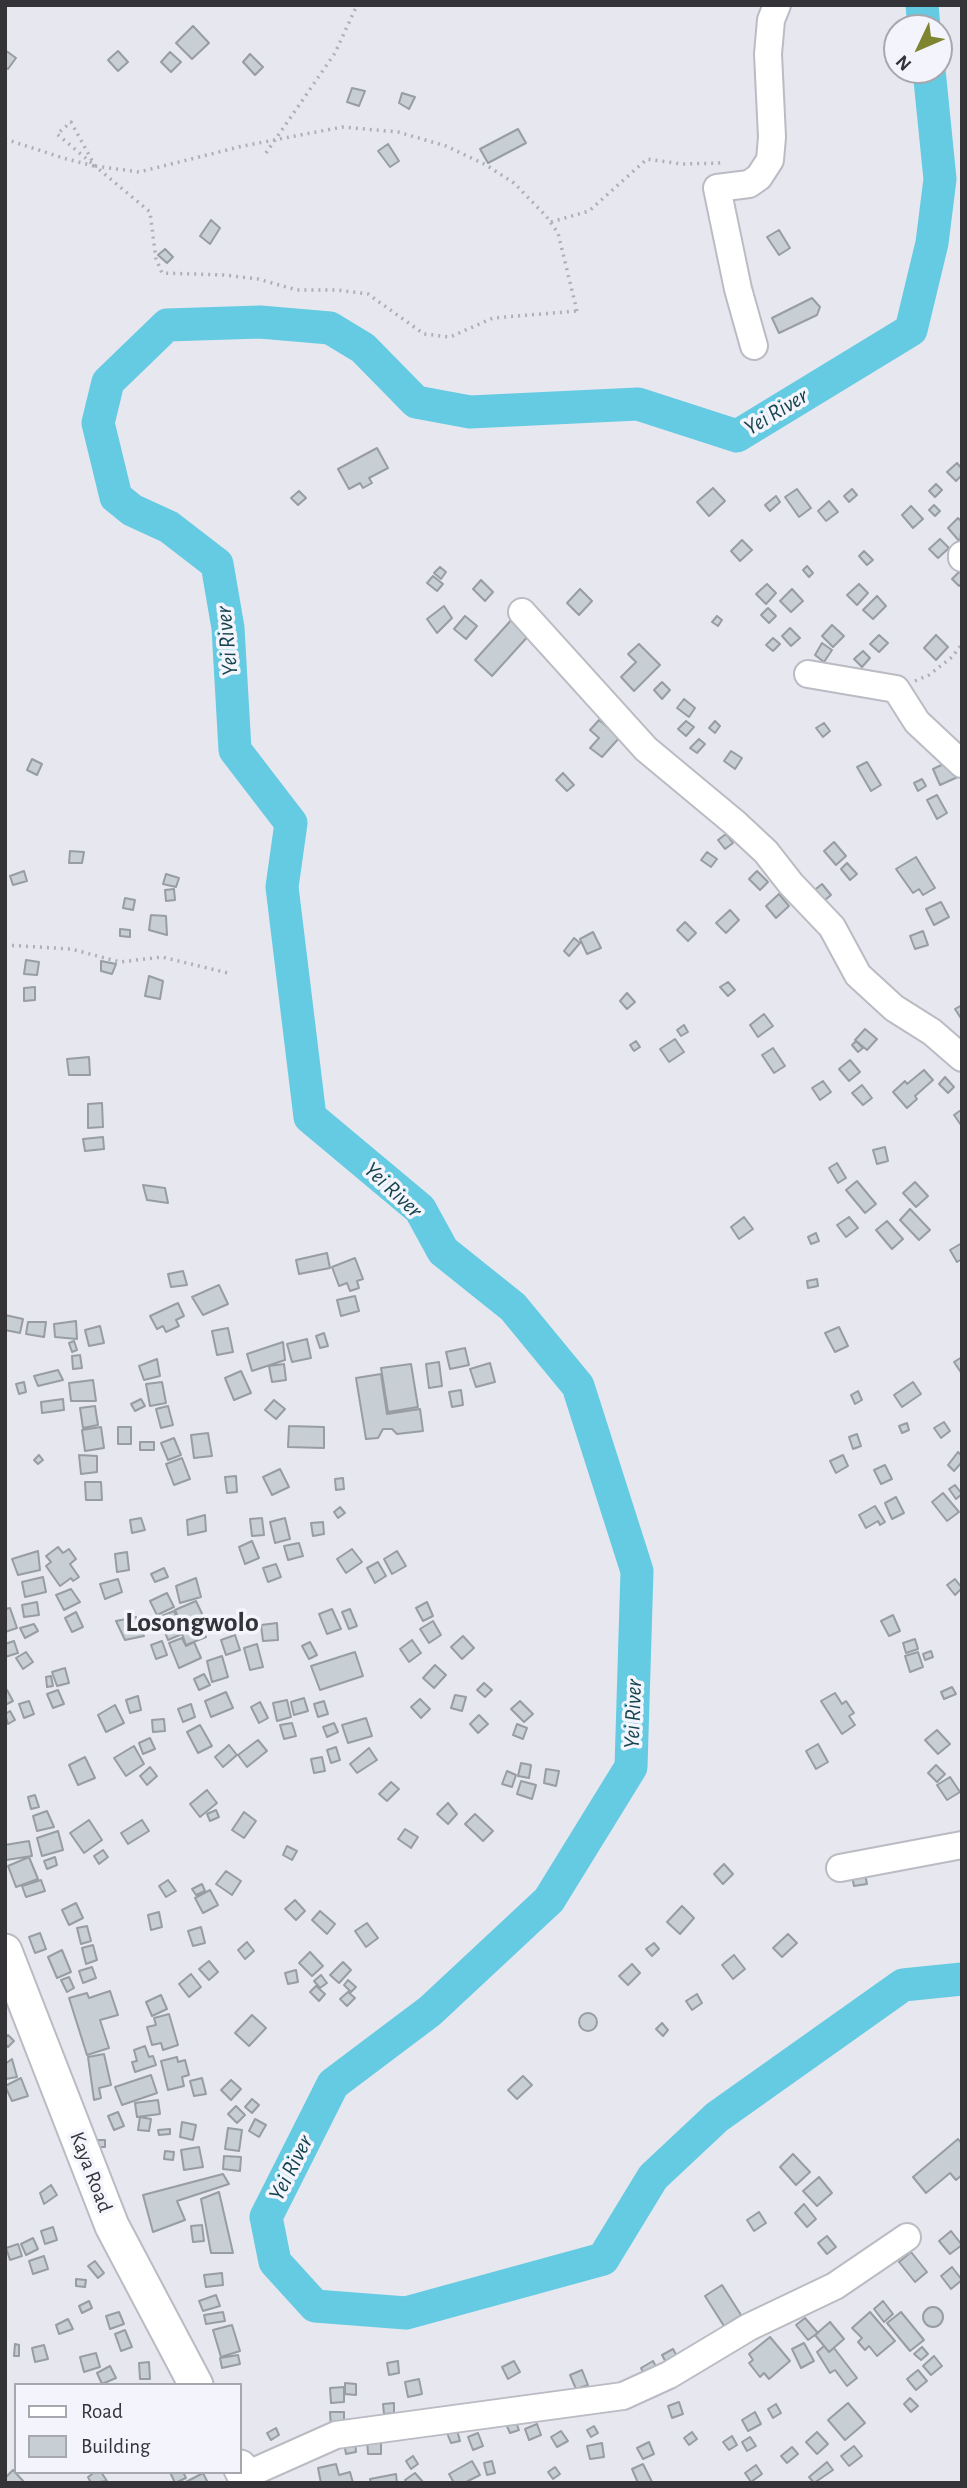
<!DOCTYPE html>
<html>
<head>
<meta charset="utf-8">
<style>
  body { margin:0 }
  #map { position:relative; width:967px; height:2488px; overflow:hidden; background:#e6e7ef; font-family:"Alegreya Sans",sans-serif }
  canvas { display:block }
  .frame { position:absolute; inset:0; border:7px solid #343438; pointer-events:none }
  .legend { position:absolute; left:14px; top:2383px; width:228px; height:91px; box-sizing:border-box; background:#f3f4fc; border:2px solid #a7a7ae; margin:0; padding:9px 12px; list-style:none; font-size:21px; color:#343438 }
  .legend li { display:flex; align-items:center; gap:14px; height:35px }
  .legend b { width:35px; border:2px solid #a7a7ae }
  .north { position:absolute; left:883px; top:14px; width:70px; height:70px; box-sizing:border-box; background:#f3f4fc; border:2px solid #a7a7ae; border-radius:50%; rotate:226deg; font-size:19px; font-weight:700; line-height:28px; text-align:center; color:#343438 }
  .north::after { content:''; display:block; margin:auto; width:24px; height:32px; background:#7e8430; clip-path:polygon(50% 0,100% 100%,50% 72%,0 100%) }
</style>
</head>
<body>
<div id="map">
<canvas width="967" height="2488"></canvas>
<div class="frame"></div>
<ul class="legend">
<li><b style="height:9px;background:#fff"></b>Road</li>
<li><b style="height:19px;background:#c7ced4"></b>Building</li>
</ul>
<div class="north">N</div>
</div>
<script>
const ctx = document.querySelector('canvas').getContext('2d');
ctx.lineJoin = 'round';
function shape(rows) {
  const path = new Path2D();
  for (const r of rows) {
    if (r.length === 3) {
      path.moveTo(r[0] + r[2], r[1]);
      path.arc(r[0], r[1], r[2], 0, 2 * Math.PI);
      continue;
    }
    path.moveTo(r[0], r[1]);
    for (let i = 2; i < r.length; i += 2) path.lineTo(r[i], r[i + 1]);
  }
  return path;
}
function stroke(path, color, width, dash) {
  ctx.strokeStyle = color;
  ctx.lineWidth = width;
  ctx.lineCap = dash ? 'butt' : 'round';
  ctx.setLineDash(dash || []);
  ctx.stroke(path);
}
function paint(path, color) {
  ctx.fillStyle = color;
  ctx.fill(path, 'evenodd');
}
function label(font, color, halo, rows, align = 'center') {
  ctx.font = font + ' "Alegreya Sans",sans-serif';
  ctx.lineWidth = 7;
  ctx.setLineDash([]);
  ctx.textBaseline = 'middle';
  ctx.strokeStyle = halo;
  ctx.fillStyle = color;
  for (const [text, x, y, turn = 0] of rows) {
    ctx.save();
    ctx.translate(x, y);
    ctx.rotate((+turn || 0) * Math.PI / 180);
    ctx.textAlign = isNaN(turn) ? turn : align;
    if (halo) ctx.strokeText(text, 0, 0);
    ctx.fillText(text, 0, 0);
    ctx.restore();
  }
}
stroke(shape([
  [922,5,924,28],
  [929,70,940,179,932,243,911,330,737,436,638,404,470,412,416,402,363,348,330,328,260,322,167,325,108,382,98,423,116,497,132,510,169,527,217,564,228,628,235,750,291,823,282,887,310,1117,420,1209,443,1251,513,1307,578,1386,637,1571,631,1767,549,1900,430,2011,333,2084,266,2217,275,2262,315,2306,406,2313,603,2259,653,2177,717,2117,903,1985,962,1979]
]), '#64cbe2', 33);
const building = shape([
  [193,26,209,43,192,59,176,43,193,26],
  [5,50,16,58,8,69,5,67,5,50],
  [118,51,128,62,118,71,108,60,118,51],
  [170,52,181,62,171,72,161,62,170,52],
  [250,54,263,67,255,75,243,62,250,54],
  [352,88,365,91,359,106,347,102,352,88],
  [402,93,415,97,409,109,399,103,402,93],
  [518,129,526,143,488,163,480,149,518,129],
  [388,144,399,161,390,167,378,151,388,144],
  [211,220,220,228,210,244,200,236,211,220],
  [779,230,790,248,779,255,767,237,779,230],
  [165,249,173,257,167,263,158,255,165,249],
  [812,298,820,307,817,315,779,333,772,318,812,298],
  [377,448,388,468,369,478,372,483,363,488,360,483,349,489,338,469,377,448],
  [957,463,962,469,962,475,956,481,947,472,957,463],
  [936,484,942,490,935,497,929,491,936,484],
  [713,488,725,501,709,516,697,502,713,488],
  [797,489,811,508,799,517,785,497,797,489],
  [852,489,857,495,849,502,844,496,852,489],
  [299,491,306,498,298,505,291,498,299,491],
  [776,496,780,502,770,511,765,505,776,496],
  [829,501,838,512,826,521,818,511,829,501],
  [934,505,940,511,935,516,929,510,934,505],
  [911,506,923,519,913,528,902,515,911,506],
  [958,518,962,522,960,542,948,528,958,518],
  [940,539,949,548,938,558,929,549,940,539],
  [742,540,752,550,740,561,731,551,742,540],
  [864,551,873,560,867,565,859,556,864,551],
  [807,566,813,573,809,577,803,570,807,566],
  [440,567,446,572,441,579,434,573,440,567],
  [959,572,962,574,962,583,959,586,952,579,959,572],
  [433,576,443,584,437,591,427,583,433,576],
  [481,580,493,592,485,601,473,589,481,580],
  [767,584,776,593,766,604,756,594,767,584],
  [859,584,868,593,857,605,847,595,859,584],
  [580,589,592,601,579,615,567,603,580,589],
  [792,589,803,601,791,612,780,601,792,589],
  [877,596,886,606,873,619,863,610,877,596],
  [444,606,452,618,437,633,427,619,444,606],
  [768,608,776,616,769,623,761,615,768,608],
  [465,616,477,626,466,639,454,629,465,616],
  [717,616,722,620,718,626,712,622,717,616],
  [514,617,531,633,492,676,475,660,514,617],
  [832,625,844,636,833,647,822,636,832,625],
  [790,628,800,638,791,646,782,636,790,628],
  [879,635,888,643,879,652,870,644,879,635],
  [936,635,948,647,936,660,924,648,936,635],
  [773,638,780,644,773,651,766,645,773,638],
  [822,643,832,650,824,662,815,655,822,643],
  [639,644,660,665,634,691,621,677,636,662,628,654,639,644],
  [863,651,870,658,862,667,854,659,863,651],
  [662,682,670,690,662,699,654,690,662,682],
  [684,699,695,708,689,717,677,708,684,699],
  [599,720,620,737,602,757,590,748,599,738,590,730,599,720],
  [686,721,694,727,686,736,678,729,686,721],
  [715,721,720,726,715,733,709,728,715,721],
  [824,723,830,731,823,737,816,728,824,723],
  [699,739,705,744,697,753,690,748,699,739],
  [731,751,742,758,735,769,724,761,731,751],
  [32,759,42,764,37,775,27,770,32,759],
  [952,760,960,776,940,785,933,769,952,760],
  [867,762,881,785,871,791,857,767,867,762],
  [563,773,574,785,567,791,556,780,563,773],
  [922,779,926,786,918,791,914,783,922,779],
  [937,795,947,813,937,819,927,800,937,795],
  [726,834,733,843,725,849,718,840,726,834],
  [834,842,846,856,836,865,824,851,834,842],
  [70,851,84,852,82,863,69,863,70,851],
  [707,852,717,859,711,867,701,860,707,852],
  [916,857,935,888,923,895,919,889,913,893,896,869,916,857],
  [847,863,857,874,850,880,841,869,847,863],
  [24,871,27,881,13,885,10,876,24,871],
  [757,871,768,882,760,890,749,879,757,871],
  [166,874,179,878,176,887,163,884,166,874],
  [822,884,831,895,820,904,811,893,822,884],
  [174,889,175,900,166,901,165,890,174,889],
  [779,894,789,906,776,918,766,906,779,894],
  [125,898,135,900,133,910,123,908,125,898],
  [941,902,949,917,934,925,926,909,941,902],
  [730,910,739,920,726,933,716,923,730,910],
  [151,915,166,916,167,935,149,930,151,915],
  [685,922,696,933,688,941,677,930,685,922],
  [120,929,130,930,130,937,120,936,120,929],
  [923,931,928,945,915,949,910,936,923,931],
  [593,932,601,948,587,954,580,939,593,932],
  [574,938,580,943,569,956,564,951,574,938],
  [26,960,39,962,37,975,24,974,26,960],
  [101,961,116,964,112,974,101,971,101,961],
  [149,976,163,981,160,999,145,996,149,976],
  [728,982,735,990,728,996,720,987,728,982],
  [35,987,35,1000,24,1001,24,988,35,987],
  [627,993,635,1002,627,1009,620,1001,627,993],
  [962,1005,962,1020,955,1009,962,1005],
  [764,1014,773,1026,758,1037,750,1025,764,1014],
  [684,1025,688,1032,681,1036,677,1030,684,1025],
  [865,1029,877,1039,867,1050,855,1040,865,1029],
  [675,1039,684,1052,669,1062,660,1049,675,1039],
  [636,1041,640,1047,634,1051,630,1045,636,1041],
  [856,1041,863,1048,858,1052,852,1045,856,1041],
  [773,1048,785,1066,774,1073,762,1055,773,1048],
  [89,1057,90,1075,69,1075,67,1059,89,1057],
  [850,1060,860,1072,849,1081,839,1069,850,1060],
  [924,1070,933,1080,915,1096,917,1099,907,1108,893,1092,905,1081,907,1084,924,1070],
  [945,1077,954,1087,948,1093,939,1084,945,1077],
  [823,1081,831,1092,820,1100,812,1088,823,1081],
  [862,1085,872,1098,863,1105,852,1093,862,1085],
  [102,1103,103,1127,88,1128,88,1104,102,1103],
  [961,1110,962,1112,961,1125,954,1115,961,1110],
  [103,1137,104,1149,85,1151,83,1139,103,1137],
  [885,1147,888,1161,877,1164,873,1150,885,1147],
  [837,1163,846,1178,838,1183,829,1168,837,1163],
  [857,1181,876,1204,865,1213,846,1190,857,1181],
  [915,1182,928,1196,916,1207,903,1193,915,1182],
  [143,1185,165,1188,168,1203,147,1200,143,1185],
  [910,1209,930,1230,919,1240,900,1220,910,1209],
  [744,1217,753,1229,739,1239,731,1227,744,1217],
  [849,1217,858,1228,846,1237,837,1225,849,1217],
  [887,1221,903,1239,892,1249,876,1230,887,1221],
  [816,1233,819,1241,811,1244,808,1237,816,1233],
  [962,1243,962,1259,957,1262,950,1250,962,1243],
  [327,1253,330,1268,299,1274,296,1260,327,1253],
  [355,1258,363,1279,357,1281,359,1288,350,1291,347,1283,339,1286,332,1267,355,1258],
  [183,1271,187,1285,171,1287,168,1274,183,1271],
  [817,1279,818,1286,808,1288,807,1281,817,1279],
  [219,1285,228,1304,203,1315,192,1297,219,1285],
  [355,1296,359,1311,341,1316,337,1300,355,1296],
  [178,1303,184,1316,176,1320,179,1326,166,1332,163,1326,157,1329,150,1316,178,1303],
  [5,1315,23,1319,20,1333,5,1330,5,1315],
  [76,1321,77,1339,55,1337,54,1324,76,1321],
  [28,1322,46,1322,44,1337,26,1334,28,1322],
  [100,1326,104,1343,89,1346,85,1330,100,1326],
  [839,1327,848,1346,835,1352,825,1333,839,1327],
  [228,1328,233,1352,217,1355,212,1331,228,1328],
  [324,1333,328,1346,320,1348,316,1336,324,1333],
  [307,1339,311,1358,292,1362,287,1344,307,1339],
  [74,1341,77,1350,72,1352,69,1343,74,1341],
  [283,1342,285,1360,252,1371,247,1354,283,1342],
  [465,1348,469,1365,450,1369,446,1352,465,1348],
  [80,1355,82,1368,73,1369,72,1356,80,1355],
  [962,1357,962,1374,954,1362,962,1357],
  [157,1359,160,1376,144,1380,139,1366,157,1359],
  [439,1362,442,1386,429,1388,426,1364,439,1362],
  [490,1363,495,1382,476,1387,470,1369,490,1363],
  [284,1364,286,1380,272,1382,269,1366,284,1364],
  [411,1364,418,1407,388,1412,381,1368,411,1364],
  [58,1370,63,1380,38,1386,34,1376,58,1370],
  [241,1371,251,1393,234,1400,225,1378,241,1371],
  [381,1374,387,1414,420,1409,423,1431,397,1434,392,1429,383,1429,378,1438,366,1439,356,1378,381,1374],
  [93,1380,96,1401,71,1401,69,1383,93,1380],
  [24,1382,26,1392,19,1394,16,1384,24,1382],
  [162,1382,166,1403,150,1406,146,1384,162,1382],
  [913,1382,921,1394,902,1407,894,1395,913,1382],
  [461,1390,463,1405,452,1407,449,1392,461,1390],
  [858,1391,862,1400,855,1404,851,1395,858,1391],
  [63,1399,64,1410,42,1413,41,1402,63,1399],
  [141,1399,145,1406,135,1411,131,1404,141,1399],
  [274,1400,285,1409,276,1419,265,1410,274,1400],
  [95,1406,98,1425,83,1428,80,1408,95,1406],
  [168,1406,173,1425,161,1428,156,1409,168,1406],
  [944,1422,950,1431,941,1438,934,1428,944,1422],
  [907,1423,909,1430,902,1433,899,1426,907,1423],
  [289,1426,324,1427,324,1448,288,1447,289,1426],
  [101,1427,104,1448,85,1451,82,1430,101,1427],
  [118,1427,131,1427,131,1444,118,1444,118,1427],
  [208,1433,212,1456,194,1458,191,1435,208,1433],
  [857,1434,861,1446,853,1449,849,1437,857,1434],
  [174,1438,181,1455,168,1460,161,1443,174,1438],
  [140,1442,154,1442,154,1450,140,1450,140,1442],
  [958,1452,962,1456,962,1462,954,1471,948,1465,958,1452],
  [39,1455,43,1460,38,1464,34,1460,39,1455],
  [79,1455,97,1456,97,1472,81,1474,79,1455],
  [843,1455,848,1466,836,1473,830,1461,843,1455],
  [182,1458,190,1479,174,1485,166,1464,182,1458],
  [885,1465,892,1479,881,1484,874,1470,885,1465],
  [280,1469,289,1487,272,1495,263,1477,280,1469],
  [236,1476,237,1492,227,1493,225,1477,236,1476],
  [343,1478,344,1489,336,1490,335,1479,343,1478],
  [85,1482,101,1482,102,1500,86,1500,85,1482],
  [955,1485,962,1494,956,1499,949,1489,955,1485],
  [943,1493,959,1512,947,1521,932,1502,943,1493],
  [896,1497,904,1513,892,1519,885,1503,896,1497],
  [875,1506,885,1522,880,1525,878,1521,866,1528,859,1515,875,1506],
  [340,1507,345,1513,338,1518,334,1512,340,1507],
  [205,1515,206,1531,188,1535,187,1520,205,1515],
  [141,1518,145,1530,132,1533,130,1520,141,1518],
  [262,1518,264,1535,252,1536,250,1519,262,1518],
  [285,1518,290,1539,275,1543,270,1522,285,1518],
  [323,1522,324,1534,313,1536,311,1523,323,1522],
  [252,1541,259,1558,245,1564,239,1547,252,1541],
  [299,1543,303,1556,288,1560,284,1546,299,1543],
  [58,1547,63,1553,69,1549,76,1559,70,1564,79,1577,73,1581,71,1578,60,1586,46,1566,51,1562,46,1556,58,1547],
  [352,1549,362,1562,346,1573,337,1559,352,1549],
  [38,1551,40,1570,18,1575,12,1559,38,1551],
  [397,1551,406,1566,392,1574,384,1559,397,1551],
  [127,1552,129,1570,117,1572,115,1554,127,1552],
  [378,1562,386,1576,375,1583,367,1568,378,1562],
  [276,1564,281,1577,268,1582,263,1568,276,1564],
  [164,1568,168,1577,155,1582,151,1574,164,1568],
  [43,1577,46,1592,25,1597,22,1582,43,1577],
  [196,1578,201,1597,180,1603,176,1586,196,1578],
  [118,1579,122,1592,105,1599,100,1584,118,1579],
  [955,1579,962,1588,955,1595,947,1585,955,1579],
  [71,1589,80,1602,64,1610,56,1595,71,1589],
  [167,1593,174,1607,157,1615,150,1601,167,1593],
  [196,1601,204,1618,183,1628,175,1610,196,1601],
  [37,1602,39,1615,24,1617,22,1605,37,1602],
  [427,1602,433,1616,423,1621,416,1608,427,1602],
  [10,1608,17,1628,5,1632,5,1609,10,1608],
  [332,1609,341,1629,327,1634,319,1614,332,1609],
  [350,1609,357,1626,349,1629,342,1612,350,1609],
  [174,1611,182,1629,200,1622,206,1637,186,1645,182,1634,168,1640,159,1617,174,1611],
  [76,1612,83,1627,72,1632,65,1618,76,1612],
  [893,1615,900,1631,889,1636,881,1621,893,1615],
  [136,1617,144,1636,125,1640,116,1621,136,1617],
  [433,1621,441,1635,429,1643,420,1629,433,1621],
  [277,1623,278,1640,263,1641,261,1625,277,1623],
  [34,1624,38,1631,25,1638,20,1628,34,1624],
  [235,1635,240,1650,226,1655,221,1640,235,1635],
  [463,1636,474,1648,462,1659,451,1647,463,1636],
  [182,1638,186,1646,194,1642,201,1658,179,1668,169,1643,182,1638],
  [915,1639,918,1649,906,1653,903,1643,915,1639],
  [412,1640,421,1653,409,1662,400,1649,412,1640],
  [14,1641,18,1653,5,1657,5,1644,14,1641],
  [162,1641,167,1655,156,1659,151,1645,162,1641],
  [310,1642,317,1655,309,1659,302,1646,310,1642],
  [257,1644,263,1667,250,1670,244,1648,257,1644],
  [931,1651,933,1657,925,1660,923,1654,931,1651],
  [26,1652,33,1662,23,1669,16,1658,26,1652],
  [355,1652,363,1676,320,1690,311,1666,355,1652],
  [918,1652,923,1667,910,1672,905,1656,918,1652],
  [222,1656,228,1677,212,1682,207,1661,222,1656],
  [435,1665,446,1675,434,1688,423,1678,435,1665],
  [65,1668,69,1683,57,1686,52,1672,65,1668],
  [204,1674,210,1685,199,1690,194,1679,204,1674],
  [51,1676,53,1686,47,1687,46,1677,51,1676],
  [484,1683,492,1690,485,1697,477,1690,484,1683],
  [952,1687,956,1694,944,1699,941,1692,952,1687],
  [7,1690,13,1701,5,1705,5,1691,7,1690],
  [58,1690,64,1704,53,1708,47,1694,58,1690],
  [226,1692,233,1708,211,1717,205,1701,226,1692],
  [835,1693,842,1704,846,1701,854,1713,849,1716,855,1725,842,1734,821,1701,835,1693],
  [455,1695,466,1697,462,1711,451,1708,455,1695],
  [138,1696,141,1710,130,1713,126,1700,138,1696],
  [304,1698,308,1711,294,1715,291,1702,304,1698],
  [420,1699,430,1709,421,1718,411,1707,420,1699],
  [287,1700,291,1717,277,1721,273,1703,287,1700],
  [29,1701,34,1714,24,1718,19,1704,29,1701],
  [324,1701,328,1714,318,1717,314,1704,324,1701],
  [520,1701,533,1714,524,1722,511,1709,520,1701],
  [260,1702,268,1718,259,1723,251,1707,260,1702],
  [191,1704,195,1717,183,1722,178,1709,191,1704],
  [115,1705,124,1723,106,1732,98,1715,115,1705],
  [10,1711,15,1720,8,1724,5,1714,10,1711],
  [479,1715,488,1724,478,1733,470,1724,479,1715],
  [366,1718,372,1736,348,1743,342,1725,366,1718],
  [164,1719,165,1731,153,1732,152,1720,164,1719],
  [292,1723,296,1736,284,1739,280,1725,292,1723],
  [334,1723,338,1732,327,1737,323,1727,334,1723],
  [517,1724,527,1728,523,1739,513,1735,517,1724],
  [200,1725,212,1746,198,1753,187,1732,200,1725],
  [937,1730,950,1744,938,1754,925,1740,937,1730],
  [150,1738,155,1749,143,1754,139,1743,150,1738],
  [258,1740,267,1751,247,1767,238,1755,258,1740],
  [818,1744,828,1762,816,1769,806,1751,818,1744],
  [229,1745,237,1755,223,1767,215,1757,229,1745],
  [134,1746,144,1764,126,1776,114,1758,134,1746],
  [336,1747,340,1760,331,1763,327,1750,336,1747],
  [369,1748,377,1760,357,1773,350,1764,369,1748],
  [85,1757,95,1778,78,1785,69,1765,85,1757],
  [322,1757,325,1771,314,1773,311,1759,322,1757],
  [521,1763,531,1765,529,1778,518,1776,521,1763],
  [936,1765,945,1774,937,1782,928,1773,936,1765],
  [150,1767,157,1776,147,1785,140,1776,150,1767],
  [546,1769,559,1771,556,1786,544,1783,546,1769],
  [507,1771,516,1775,512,1787,502,1784,507,1771],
  [950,1777,960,1792,947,1800,937,1785,950,1777],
  [521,1781,536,1785,532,1799,517,1794,521,1781],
  [391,1782,399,1789,387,1801,379,1794,391,1782],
  [207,1790,217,1803,200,1817,190,1804,207,1790],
  [35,1795,39,1807,31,1809,28,1797,35,1795],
  [448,1803,457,1814,448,1824,437,1814,448,1803],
  [216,1810,219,1817,210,1821,207,1814,216,1810],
  [47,1811,54,1827,37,1831,33,1816,47,1811],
  [244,1812,256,1821,244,1838,232,1830,244,1812],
  [475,1814,493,1831,483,1841,465,1824,475,1814],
  [89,1820,102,1840,84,1853,70,1833,89,1820],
  [142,1820,149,1831,128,1844,121,1833,142,1820],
  [405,1829,418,1837,411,1848,398,1839,405,1829],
  [58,1831,63,1850,42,1856,37,1838,58,1831],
  [29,1841,32,1856,6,1860,5,1845,29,1841],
  [287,1846,297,1851,292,1860,283,1855,287,1846],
  [103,1850,108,1857,99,1864,94,1856,103,1850],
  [29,1857,38,1879,16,1887,8,1866,29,1857],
  [55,1857,57,1865,47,1869,44,1861,55,1857],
  [724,1864,733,1874,723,1884,714,1874,724,1864],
  [864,1869,867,1884,854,1886,851,1871,864,1869],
  [226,1871,241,1881,232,1895,216,1884,226,1871],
  [41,1880,45,1891,26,1897,22,1886,41,1880],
  [168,1880,176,1891,166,1897,159,1886,168,1880],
  [202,1884,205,1891,196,1895,192,1889,202,1884],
  [210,1890,218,1905,203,1913,195,1898,210,1890],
  [295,1900,305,1911,296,1920,285,1909,295,1900],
  [76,1903,83,1918,69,1925,62,1910,76,1903],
  [682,1906,694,1918,680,1934,667,1922,682,1906],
  [320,1911,335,1924,327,1934,312,1920,320,1911],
  [159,1912,162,1927,151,1930,148,1915,159,1912],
  [367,1923,378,1938,366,1947,355,1931,367,1923],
  [87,1926,91,1941,81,1944,77,1928,87,1926],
  [201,1927,205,1943,193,1946,188,1931,201,1927],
  [40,1933,46,1949,35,1953,29,1937,40,1933],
  [788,1934,797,1943,782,1957,773,1948,788,1934],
  [247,1942,254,1951,245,1959,238,1950,247,1942],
  [654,1943,659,1949,652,1956,646,1949,654,1943],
  [93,1945,97,1960,86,1964,82,1948,93,1945],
  [62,1950,71,1972,57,1978,48,1957,62,1950],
  [310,1952,323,1966,312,1976,299,1963,310,1952],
  [734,1955,745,1969,733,1979,722,1965,734,1955],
  [209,1961,218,1972,209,1980,199,1969,209,1961],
  [343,1962,351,1970,339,1983,330,1975,343,1962],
  [632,1964,640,1973,628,1985,619,1976,632,1964],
  [92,1967,96,1978,83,1983,79,1971,92,1967],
  [296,1970,298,1982,288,1984,285,1973,296,1970],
  [191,1974,201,1987,189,1997,179,1984,191,1974],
  [321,1975,327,1983,320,1988,314,1981,321,1975],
  [69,1977,74,1988,67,1992,61,1980,69,1977],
  [348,1980,356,1987,351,1992,344,1985,348,1980],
  [316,1986,325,1994,319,2001,310,1992,316,1986],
  [110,1991,118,2015,100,2020,109,2048,87,2055,69,1998,87,1993,89,1998,110,1991],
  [348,1992,355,1998,347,2006,340,1999,348,1992],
  [697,1994,702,2003,692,2010,686,2001,697,1994],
  [161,1995,167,2009,152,2016,146,2002,161,1995],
  [588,2022,9],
  [169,2014,178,2045,163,2050,161,2043,152,2045,147,2027,156,2025,154,2018,169,2014],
  [252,2015,266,2028,249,2046,235,2033,252,2015],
  [662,2023,668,2030,663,2036,656,2029,662,2023],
  [8,2035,14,2041,8,2047,5,2044,5,2038,8,2035],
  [145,2046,149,2057,153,2056,156,2065,135,2072,132,2062,137,2061,134,2050,145,2046],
  [104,2054,111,2085,99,2088,101,2098,94,2100,88,2057,104,2054],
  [177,2057,178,2062,185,2060,189,2075,182,2077,184,2086,168,2090,161,2061,177,2057],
  [12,2059,17,2077,6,2079,5,2064,12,2059],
  [151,2075,157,2093,122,2105,115,2087,151,2075],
  [523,2076,532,2085,517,2099,508,2090,523,2076],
  [21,2078,28,2096,12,2101,5,2086,21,2078],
  [202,2078,206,2094,194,2096,190,2081,202,2078],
  [231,2080,241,2089,231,2100,221,2090,231,2080],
  [252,2099,259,2105,252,2113,245,2107,252,2099],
  [158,2100,160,2114,137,2117,135,2103,158,2100],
  [236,2106,245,2115,237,2123,228,2114,236,2106],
  [118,2112,124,2126,114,2130,108,2116,118,2112],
  [140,2117,151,2119,149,2131,138,2130,140,2117],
  [255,2119,266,2125,259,2137,249,2131,255,2119],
  [182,2122,196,2125,193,2140,180,2137,182,2122],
  [228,2128,242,2130,239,2151,225,2149,228,2128],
  [170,2129,170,2134,159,2135,158,2130,170,2129],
  [958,2139,962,2144,962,2175,956,2180,950,2173,926,2193,913,2177,958,2139],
  [96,2140,105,2140,105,2147,96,2147,96,2140],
  [199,2147,203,2167,184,2170,181,2150,199,2147],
  [165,2151,174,2152,173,2160,164,2159,165,2151],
  [793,2154,810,2172,796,2185,780,2167,793,2154],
  [224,2156,241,2157,240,2171,223,2169,224,2156],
  [223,2174,229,2184,177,2201,185,2220,153,2232,143,2195,223,2174],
  [819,2177,832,2193,817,2206,803,2191,819,2177],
  [51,2185,57,2195,44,2204,40,2193,51,2185],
  [219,2192,233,2253,211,2253,201,2199,219,2192],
  [804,2204,816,2219,807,2227,795,2213,804,2204],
  [759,2212,766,2223,754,2231,747,2220,759,2212],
  [202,2225,204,2241,193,2242,191,2226,202,2225],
  [53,2227,57,2240,45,2244,41,2231,53,2227],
  [951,2231,962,2245,950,2254,939,2241,951,2231],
  [827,2236,836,2247,827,2254,818,2243,827,2236],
  [33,2238,38,2249,26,2255,21,2244,33,2238],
  [18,2244,22,2256,10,2260,6,2248,18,2244],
  [911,2252,927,2272,915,2282,899,2262,911,2252],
  [44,2256,48,2269,33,2274,29,2261,44,2256],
  [95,2261,104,2273,98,2278,88,2266,95,2261],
  [952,2267,962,2280,951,2289,941,2276,952,2267],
  [222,2273,223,2285,206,2287,204,2275,222,2273],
  [76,2279,86,2280,85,2287,76,2286,76,2279],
  [722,2285,741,2315,724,2326,705,2296,722,2285],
  [216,2295,220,2306,203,2311,199,2301,216,2295],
  [89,2301,92,2308,82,2313,79,2306,89,2301],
  [883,2301,893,2314,884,2322,874,2309,883,2301],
  [933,2317,10],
  [119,2312,124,2324,110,2329,106,2316,119,2312],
  [223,2312,225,2321,206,2324,204,2315,223,2312],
  [870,2312,895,2341,877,2356,869,2346,865,2350,858,2342,862,2338,852,2328,870,2312],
  [901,2312,924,2340,910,2351,887,2323,901,2312],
  [805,2318,818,2333,808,2340,796,2325,805,2318],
  [68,2319,73,2329,59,2334,56,2325,68,2319],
  [830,2322,844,2339,829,2352,815,2335,830,2322],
  [232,2325,240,2351,221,2357,213,2330,232,2325],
  [125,2330,132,2347,121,2351,115,2334,125,2330],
  [770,2337,790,2361,769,2379,764,2373,760,2377,749,2363,753,2360,749,2354,770,2337],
  [804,2343,814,2361,801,2368,792,2349,804,2343],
  [15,2344,19,2345,19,2356,14,2356,15,2344],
  [44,2345,48,2359,35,2362,32,2348,44,2345],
  [824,2346,829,2352,834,2348,857,2378,847,2386,835,2370,830,2373,817,2352,824,2346],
  [922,2347,928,2354,921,2360,914,2354,922,2347],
  [673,2349,680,2362,669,2368,662,2355,673,2349],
  [96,2353,100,2367,84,2372,80,2357,96,2353],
  [238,2355,240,2364,222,2368,220,2358,238,2355],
  [934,2356,942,2366,931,2375,923,2366,934,2356],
  [398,2361,399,2373,389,2375,387,2363,398,2361],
  [514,2361,520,2372,508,2379,502,2367,514,2361],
  [653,2361,659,2372,647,2379,641,2368,653,2361],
  [149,2362,150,2379,140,2379,139,2363,149,2362],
  [110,2366,116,2378,102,2384,97,2373,110,2366],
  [582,2370,588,2385,576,2389,570,2375,582,2370],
  [918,2370,927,2381,916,2390,907,2379,918,2370],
  [419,2379,422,2394,408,2397,405,2382,419,2379],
  [345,2383,356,2384,356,2395,345,2394,345,2383],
  [344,2387,344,2402,331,2403,330,2388,344,2387],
  [910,2398,918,2406,911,2412,904,2404,910,2398],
  [679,2402,683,2414,672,2418,668,2406,679,2402],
  [394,2403,394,2413,384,2414,383,2404,394,2403],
  [848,2403,865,2423,845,2440,828,2420,848,2403],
  [776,2404,781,2413,773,2418,768,2409,776,2404],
  [330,2412,344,2412,344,2427,331,2427,330,2412],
  [755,2412,761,2424,748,2431,742,2420,755,2412],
  [515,2420,519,2430,510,2433,506,2424,515,2420],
  [537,2424,541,2435,529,2440,525,2429,537,2424],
  [594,2426,598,2433,591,2437,587,2430,594,2426],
  [276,2428,279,2435,271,2440,267,2433,276,2428],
  [457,2430,460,2441,451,2443,447,2433,457,2430],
  [561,2431,568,2441,557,2447,551,2437,561,2431],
  [692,2432,697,2439,689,2445,684,2438,692,2432],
  [817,2432,828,2444,817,2454,806,2442,817,2432],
  [478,2433,483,2446,473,2450,468,2437,478,2433],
  [732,2436,737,2445,729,2450,723,2442,732,2436],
  [750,2437,756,2446,747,2451,742,2442,750,2437],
  [367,2439,381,2439,381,2454,368,2454,367,2439],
  [355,2440,356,2452,346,2454,344,2442,355,2440],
  [649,2442,654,2454,643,2459,637,2448,649,2442],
  [602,2443,604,2457,590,2459,587,2446,602,2443],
  [854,2446,862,2456,849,2466,841,2456,854,2446],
  [792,2447,798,2454,787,2463,781,2456,792,2447],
  [413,2456,418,2464,411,2469,406,2461,413,2456],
  [472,2461,480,2475,464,2483,454,2483,449,2474,472,2461],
  [492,2461,495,2473,487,2475,484,2463,492,2461],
  [827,2462,833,2470,814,2483,809,2477,827,2462],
  [336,2464,339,2475,350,2472,353,2483,321,2483,318,2468,336,2464],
  [643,2464,652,2482,650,2483,638,2483,632,2469,643,2464],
  [756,2465,762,2474,751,2482,745,2473,756,2465],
  [555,2467,560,2474,553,2479,548,2472,555,2467],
  [13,2470,24,2482,5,2483,5,2478,13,2470],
  [95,2472,101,2472,107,2481,91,2483,88,2477,95,2472],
  [170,2472,183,2472,186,2478,175,2483,170,2472],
  [203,2473,208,2483,184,2483,203,2473],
  [415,2473,423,2482,407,2483,405,2480,415,2473],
  [396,2474,397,2483,371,2483,370,2479,396,2474]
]);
paint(building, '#c7ced4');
stroke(building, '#979da2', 2);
const minor = shape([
  [754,346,738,289,717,188,749,184,759,177,770,160,772,137,768,54,771,20,777,5],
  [962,555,962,558],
  [522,612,646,749,735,823,766,852,791,884,832,927,858,975,894,1008,932,1032,962,1058],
  [808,674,896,689,917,722,962,764],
  [840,1868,962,1845],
  [244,2476,336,2435,623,2396,669,2375,749,2327,835,2286,907,2237]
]);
const major = shape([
  [5,1951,112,2226,196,2385],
  [240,2467,248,2483]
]);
stroke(minor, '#babbc3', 30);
stroke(major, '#babbc3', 37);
stroke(shape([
  [5,139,63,158,94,166],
  [266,153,335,53,357,5],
  [551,222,589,211,647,159,681,164,722,163],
  [577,311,558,233,546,216,514,183,486,165,446,146,398,132,342,127,243,146,139,172,95,166,57,134,71,122,95,166,150,212,156,259,162,273,224,275,258,279,297,290,337,290,368,294,424,334,450,337,493,318,577,311],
  [915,681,929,675,952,657,962,644],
  [5,945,71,949,120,962,162,957,228,973]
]), '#afafb6', 3.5, [2, 5]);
stroke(minor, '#fff', 26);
stroke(major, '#fff', 33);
label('21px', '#343438', '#f3f4fc', [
  ["Kaya Road",91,2172,69]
]);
label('italic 23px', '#15444e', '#f3f4fc', [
  ["Yei River",776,412,-31],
  ["Yei River",227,641,-96],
  ["Yei River",393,1190,43],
  ["Yei River",633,1714,-88],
  ["Yei River",291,2168,-63]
]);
label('bold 28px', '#343438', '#f3f4fc', [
  ["Losongwolo",192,1623]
]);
</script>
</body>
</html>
